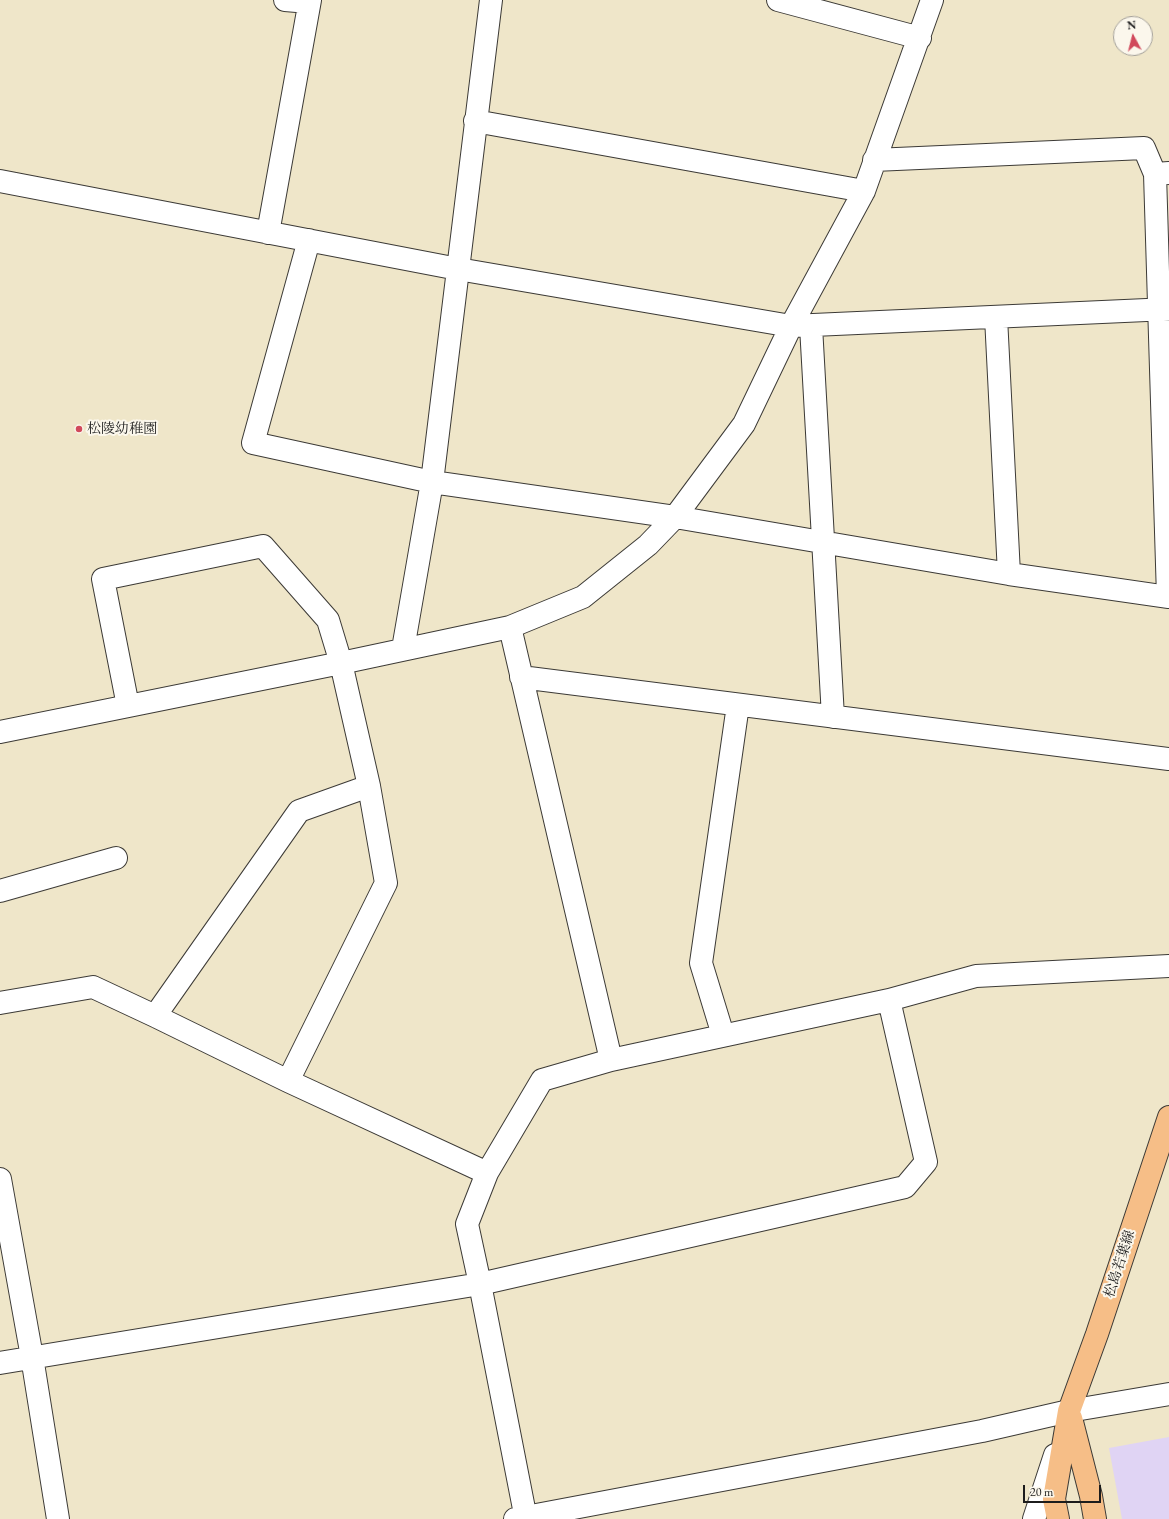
<!DOCTYPE html>
<html>
<head>
<meta charset="utf-8">
<style>
  body { margin:0 }
  #map { position:relative; width:1169px; height:1519px; overflow:hidden; background:#efe6c9; font-family:"EB Garamond",serif }
  canvas { display:block }
  .north { position:absolute; left:1113px; top:16px; width:40px; height:40px; box-sizing:border-box; background:#fbf7ec; border:1px solid #a29f99; border-radius:50%; rotate:353deg; font-size:11px; font-weight:700; line-height:16px; text-align:center; color:#1c1c1c }
  .north::after { content:''; display:block; margin:auto; width:14px; height:18px; background:#d1495b; clip-path:polygon(50% 0,100% 100%,50% 72%,0 100%) }
  .scale { position:absolute; left:1023px; top:1485px; width:78px; height:18px; box-sizing:border-box; border:2px solid #1c1c1c; border-top:0; padding-left:5px; font-size:12px; line-height:14px; white-space:nowrap; color:#1c1c1c; -webkit-text-stroke:3px #fbf7ec; paint-order:stroke }
</style>
</head>
<body>
<div id="map">
<canvas width="1169" height="1519"></canvas>
<div class="north">N</div>
<div class="scale">20 m</div>
</div>
<script>
const ctx = document.querySelector('canvas').getContext('2d');
ctx.lineJoin = 'round';
function paint(path, color) {
  ctx.fillStyle = color;
  ctx.fill(path, 'evenodd');
}
function shape(rows) {
  const path = new Path2D();
  for (const r of rows) {
    path.moveTo(r[0], r[1]);
    for (let i = 2; i < r.length; i += 2) path.lineTo(r[i], r[i + 1]);
  }
  return path;
}
function stroke(path, color, width, dash) {
  ctx.strokeStyle = color;
  ctx.lineWidth = width;
  ctx.lineCap = dash ? 'butt' : 'round';
  ctx.setLineDash(dash || []);
  ctx.stroke(path);
}
function label(font, color, halo, rows, align = 'center') {
  ctx.font = font + ' "EB Garamond","Noto Serif JP",serif';
  ctx.lineWidth = 4;
  ctx.setLineDash([]);
  ctx.textBaseline = 'middle';
  ctx.strokeStyle = halo;
  ctx.fillStyle = color;
  for (const [text, x, y, turn = 0] of rows) {
    ctx.save();
    ctx.translate(x, y);
    ctx.rotate((+turn || 0) * Math.PI / 180);
    ctx.textAlign = isNaN(turn) ? turn : align;
    if (halo) ctx.strokeText(text, 0, 0);
    ctx.fillText(text, 0, 0);
    ctx.restore();
  }
}
paint(shape([
  [1169,1437,1169,1519,1122,1519,1109,1448]
]), '#e0d4f4');
const minor = shape([
  [285,0,309,2],
  [778,0,920,38],
  [475,121,864,191],
  [874,160,1144,148,1155,174],
  [0,181,458,269,791,326,1169,309],
  [268,233,310,0],
  [309,240,253,443,432,482,675,517,1009,574,1169,597],
  [996,317,1009,574],
  [811,326,833,717],
  [1168,597,1155,174,1169,173],
  [510,627,611,1060],
  [403,649,432,482,491,0],
  [521,677,1169,759],
  [128,706,103,579,263,546,328,620,341,663,369,786,386,883,288,1081],
  [0,732,341,663,510,627,583,597,648,545,675,517,744,424,791,326,864,191,932,0],
  [0,891,116,858],
  [0,1003,93,987,155,1016,288,1081,487,1173],
  [155,1016,299,811,369,786],
  [723,1035,701,963,738,705],
  [0,1179,32,1357,58,1519],
  [0,1363,480,1284,905,1187,926,1162,889,1000],
  [515,1519,982,1431,1069,1411,1169,1394],
  [526,1519,480,1284,467,1224,487,1173,542,1080,611,1060,889,1000,976,976,1169,966],
  [1034,1519,1055,1455]
]);
const major = shape([
  [1071,1418,1091,1496,1095,1519],
  [1058,1519,1054,1499,1069,1411,1097,1334,1169,1117]
]);
stroke(minor, '#3c3a36', 24);
stroke(major, '#3c3a36', 24);
stroke(minor, '#fff', 22);
stroke(major, '#f6be87', 22);
for (const [x, y, r, color] of [
  [79,429,4,"#d1495b"]
]) {
  const dot = new Path2D();
  dot.arc(x, y, r, 0, 2 * Math.PI);
  ctx.fillStyle = color;
  ctx.fill(dot);
  stroke(dot, '#fbf7ec', 1.5);
}
label('14px', '#1c1c1c', '#fbf7ec', [
  ["松陵幼稚園",87,429]
], 'left');
label('14px', '#1c1c1c', '#fbf7ec', [
  ["松島若葉線",1120,1264,-72]
]);
</script>
</body>
</html>
